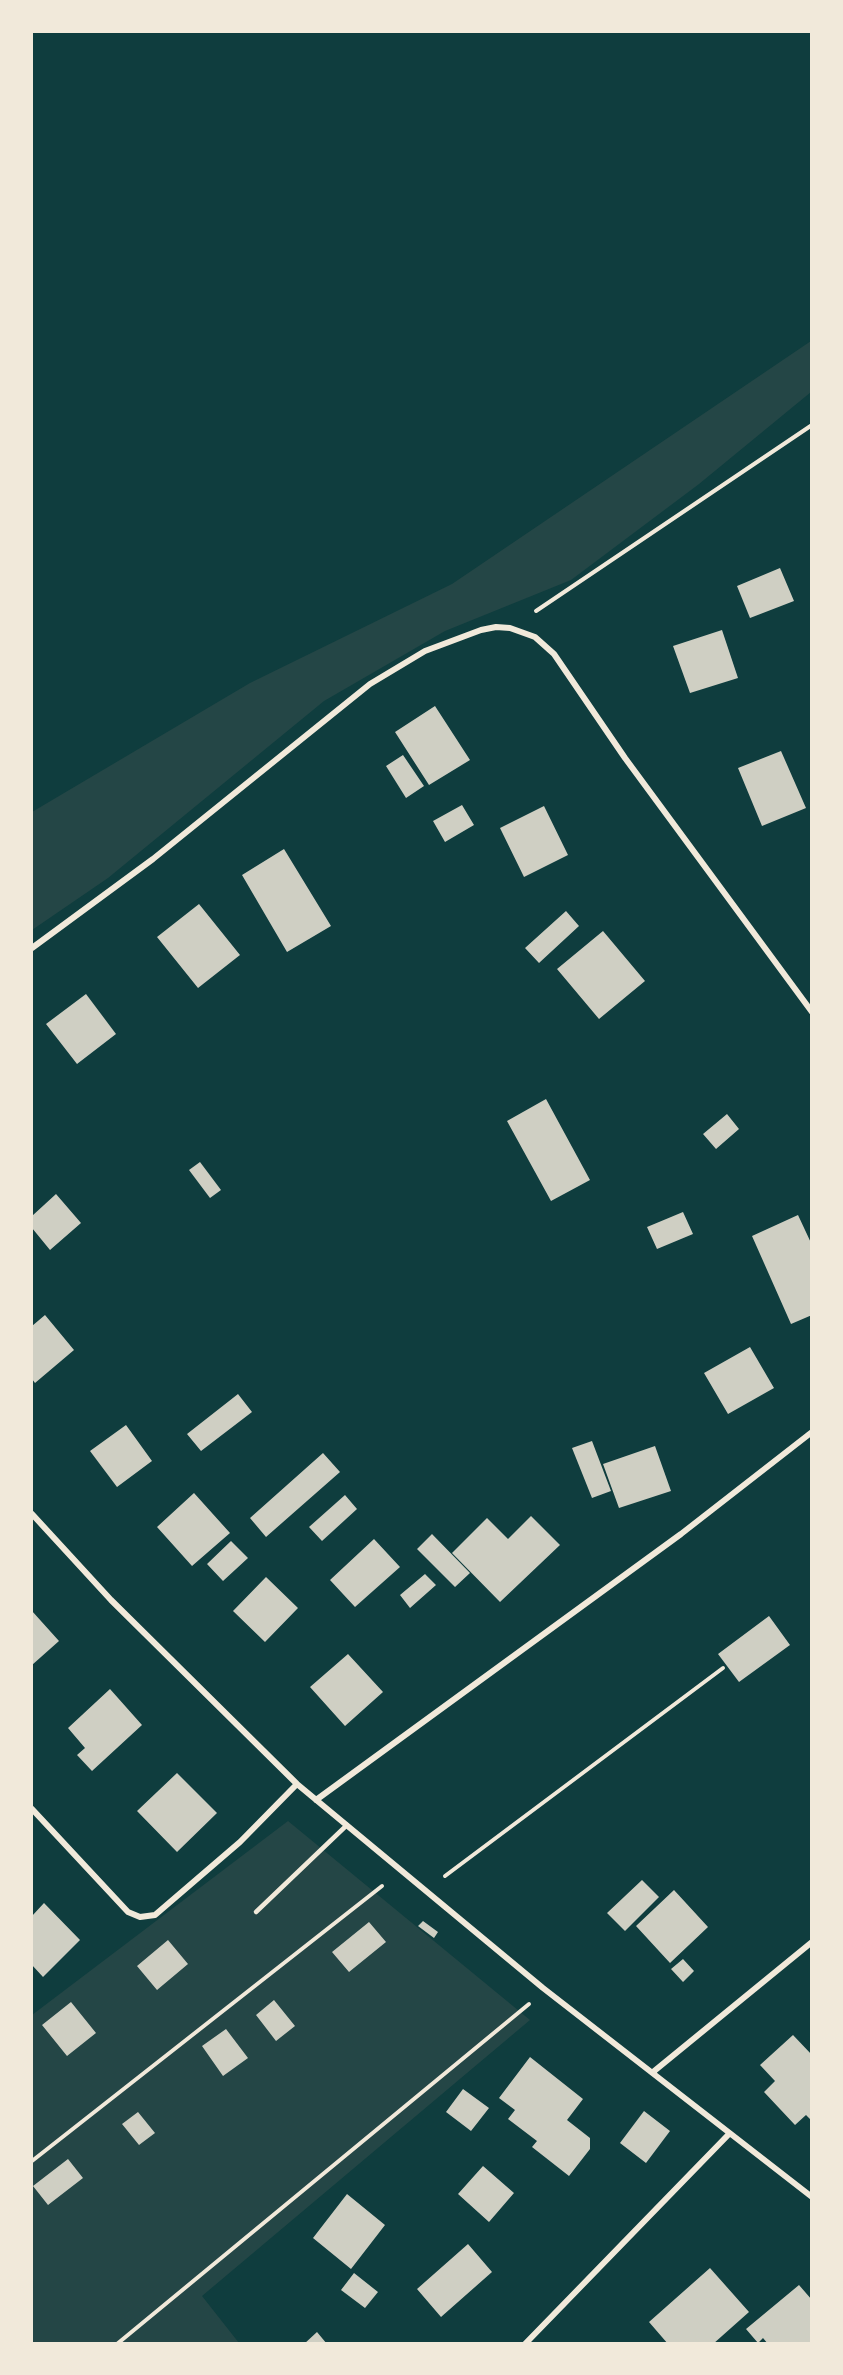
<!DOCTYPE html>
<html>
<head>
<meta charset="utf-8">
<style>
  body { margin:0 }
  #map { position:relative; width:843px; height:2375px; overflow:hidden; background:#0f3d3e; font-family:"Source Sans 3",sans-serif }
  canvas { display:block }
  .frame { position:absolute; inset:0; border:33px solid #f1e9da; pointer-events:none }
</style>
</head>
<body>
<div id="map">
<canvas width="843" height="2375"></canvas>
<div class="frame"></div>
</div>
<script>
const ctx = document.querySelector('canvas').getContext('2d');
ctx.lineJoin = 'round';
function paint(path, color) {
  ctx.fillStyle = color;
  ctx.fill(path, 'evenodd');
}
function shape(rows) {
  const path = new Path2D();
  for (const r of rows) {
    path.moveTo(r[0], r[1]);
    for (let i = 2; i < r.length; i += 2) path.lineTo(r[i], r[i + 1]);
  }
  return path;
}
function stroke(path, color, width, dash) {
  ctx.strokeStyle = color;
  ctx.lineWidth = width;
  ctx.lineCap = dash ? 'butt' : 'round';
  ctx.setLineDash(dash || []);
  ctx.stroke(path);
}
paint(shape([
  [811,341,811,392,699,484,571,580,445,631,324,701,108,878,32,930,32,812,250,683,452,584],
  [288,1821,530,2020,202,2296,239,2343,32,2344,32,2015]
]), '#244646');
paint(shape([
  [780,568,794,601,750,618,737,586],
  [722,630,738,678,690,693,673,646],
  [435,706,470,760,429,785,395,732],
  [781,751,806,808,762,826,738,768],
  [403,755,424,786,406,798,386,766],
  [462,805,474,825,445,842,433,821],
  [544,806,568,855,524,877,500,828],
  [284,849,331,926,287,952,242,875],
  [199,904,240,955,198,988,157,937],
  [566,911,579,926,539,963,525,948],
  [603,931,645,981,599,1019,557,969],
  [86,994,116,1034,77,1064,46,1024],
  [546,1099,590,1180,551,1201,507,1121],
  [727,1114,739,1129,716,1149,703,1134],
  [200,1162,221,1190,210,1198,189,1170],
  [56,1194,81,1223,50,1250,32,1228,32,1216],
  [683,1212,693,1234,657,1249,647,1227],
  [798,1215,812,1245,812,1315,791,1324,752,1236],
  [45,1315,74,1350,35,1383,32,1379,32,1326],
  [750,1347,774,1388,728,1414,704,1373],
  [238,1394,252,1412,201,1451,187,1434],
  [126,1425,152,1461,117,1487,90,1451],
  [592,1441,611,1491,592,1498,572,1448],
  [655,1446,671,1491,619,1508,603,1464],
  [323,1453,340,1472,266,1537,250,1518],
  [194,1493,230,1533,192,1566,157,1527],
  [345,1495,357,1509,322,1541,309,1527],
  [531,1516,560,1545,500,1602,452,1553,487,1518,508,1539],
  [432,1534,470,1573,455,1587,417,1549],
  [374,1539,400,1567,355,1607,330,1580],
  [231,1541,248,1558,223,1581,207,1564],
  [425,1574,436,1585,410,1608,400,1595],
  [266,1577,298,1608,265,1642,233,1611],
  [32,1611,59,1641,32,1665],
  [769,1616,790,1645,739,1682,718,1654],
  [348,1654,383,1692,345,1726,310,1687],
  [110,1689,142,1725,92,1771,77,1755,85,1748,68,1728],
  [177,1773,217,1813,177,1852,137,1811],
  [642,1880,659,1897,625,1931,607,1913],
  [674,1890,708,1927,670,1963,636,1926],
  [44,1903,80,1940,43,1977,32,1965,32,1916],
  [423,1921,438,1932,434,1938,418,1926],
  [369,1922,386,1942,349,1972,332,1952],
  [168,1940,188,1964,157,1990,137,1966],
  [683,1959,694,1971,683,1982,671,1969],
  [274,2000,295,2026,276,2041,256,2015],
  [71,2002,96,2033,67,2056,42,2025],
  [226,2029,248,2058,223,2076,202,2046],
  [793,2035,812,2055,812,2121,806,2115,795,2125,764,2092,775,2081,760,2065],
  [530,2057,583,2099,567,2120,590,2138,590,2149,569,2176,532,2147,537,2141,508,2119,515,2110,499,2098],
  [463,2089,489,2108,471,2131,446,2112],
  [644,2111,670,2131,646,2163,620,2143],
  [138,2112,155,2133,139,2145,122,2124],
  [68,2159,83,2178,48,2205,33,2186],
  [483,2166,514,2193,489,2222,458,2194],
  [347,2194,385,2225,351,2269,313,2238],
  [468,2244,492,2272,441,2317,417,2289],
  [710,2268,749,2312,713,2344,668,2344,649,2322],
  [354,2273,378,2292,365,2308,341,2290],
  [799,2285,812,2300,812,2344,768,2344,763,2338,758,2343,746,2329],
  [317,2332,327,2344,304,2344]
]), '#cfcfc3');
stroke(shape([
  [536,611,812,425],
  [445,1876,723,1668],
  [32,2161,382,1886],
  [117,2344,529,2004]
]), '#f1e9da', 4);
stroke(shape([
  [256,1912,347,1825]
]), '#f1e9da', 4.5);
stroke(shape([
  [32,948,153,859,370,684,425,651,481,630,496,627,510,628,535,637,554,654,625,758,812,1012],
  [32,1514,111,1600,297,1784,543,1988,812,2197],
  [316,1800,681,1534,812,1432],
  [32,1809,128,1912,140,1917,155,1915,240,1842,297,1784],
  [653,2072,812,1942],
  [525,2344,729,2134]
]), '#f1e9da', 6);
</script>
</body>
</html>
